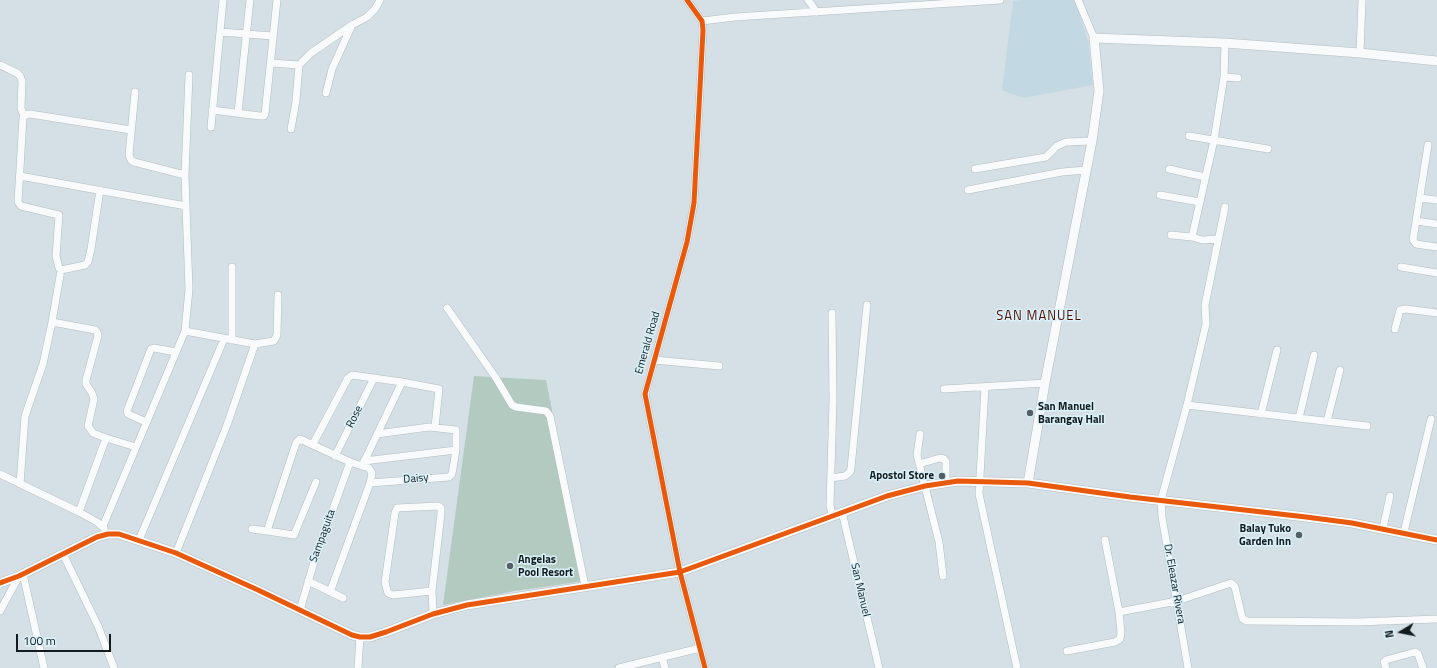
<!DOCTYPE html>
<html>
<head>
<meta charset="utf-8">
<style>
  body { margin:0 }
  #map { position:relative; width:1437px; height:668px; overflow:hidden; background:#d4e0e6; font-family:"Titillium Web",sans-serif }
  canvas { display:block }
  .north { position:absolute; left:1381px; top:612px; width:40px; height:40px; -webkit-text-stroke:3px #daf1fa; paint-order:stroke; rotate:260deg; font-size:11px; font-weight:700; line-height:16px; text-align:center; color:#121b1e }
  .north::after { content:''; display:block; margin:auto; width:14px; height:18px; background:#121b1e; clip-path:polygon(50% 0,100% 100%,50% 72%,0 100%) }
  .scale { position:absolute; left:16px; top:634px; width:95px; height:18px; box-sizing:border-box; border:2px solid #121b1e; border-top:0; padding-left:5px; font-size:12px; line-height:14px; white-space:nowrap; color:#121b1e; -webkit-text-stroke:3px #daf1fa; paint-order:stroke }
</style>
</head>
<body>
<div id="map">
<canvas width="1437" height="668"></canvas>
<div class="north">N</div>
<div class="scale">100 m</div>
</div>
<script>
const ctx = document.querySelector('canvas').getContext('2d');
ctx.lineJoin = 'round';
function paint(path, color) {
  ctx.fillStyle = color;
  ctx.fill(path, 'evenodd');
}
function shape(rows) {
  const path = new Path2D();
  for (const r of rows) {
    path.moveTo(r[0], r[1]);
    for (let i = 2; i < r.length; i += 2) path.lineTo(r[i], r[i + 1]);
  }
  return path;
}
function stroke(path, color, width, dash) {
  ctx.strokeStyle = color;
  ctx.lineWidth = width;
  ctx.lineCap = dash ? 'butt' : 'round';
  ctx.setLineDash(dash || []);
  ctx.stroke(path);
}
function label(font, color, halo, rows, align = 'center') {
  ctx.font = font + ' "Titillium Web",sans-serif';
  ctx.lineWidth = 3;
  ctx.setLineDash([]);
  ctx.textBaseline = 'middle';
  ctx.strokeStyle = halo;
  ctx.fillStyle = color;
  for (const [text, x, y, turn = 0] of rows) {
    ctx.save();
    ctx.translate(x, y);
    ctx.rotate((+turn || 0) * Math.PI / 180);
    ctx.textAlign = isNaN(turn) ? turn : align;
    if (halo) ctx.strokeText(text, 0, 0);
    ctx.fillText(text, 0, 0);
    ctx.restore();
  }
}
paint(shape([
  [1022,0,1075,0,1088,41,1093,85,1023,98,1002,90,1013,1]
]), '#c2d8e2');
paint(shape([
  [474,376,546,380,566,480,584,581,515,591,443,605]
]), '#b3cac1');
const minor = shape([
  [687,0,702,21,703,30,694,203,687,242,645,394,680,572,705,668],
  [808,0,817,12],
  [1078,0,1094,38],
  [702,21,735,17,1000,0],
  [220,32,273,36],
  [1360,53,1362,0],
  [271,63,299,65],
  [0,65,17,73,20,76,22,81,21,108,24,116],
  [1224,77,1238,78],
  [135,92,129,155,131,160,134,162,185,175],
  [326,93,332,69,352,25],
  [212,110,260,116,264,116,265,114,277,0],
  [238,113,250,0],
  [211,127,223,0],
  [291,129,296,101,299,65,311,53,352,25,367,17,375,9,380,0],
  [1189,136,1268,149],
  [1428,145,1413,240,1416,244,1437,247],
  [975,169,1046,157,1057,146,1066,142,1092,141],
  [1169,169,1205,177],
  [20,176,186,206,189,289,185,331,103,526],
  [968,190,1062,172,1086,170],
  [1160,195,1200,202],
  [1420,198,1437,200],
  [186,206,185,175,189,75],
  [1416,221,1437,224],
  [1171,235,1192,237,1202,240,1218,239],
  [1192,237,1214,140,1224,77,1225,43],
  [232,267,232,340],
  [1401,267,1437,273],
  [61,270,85,265,88,262,91,249,100,190],
  [447,308,496,378,512,405,516,407,546,411,550,416,585,586],
  [832,313,833,400,830,505,832,515],
  [52,322,90,329,95,330,97,332,98,336,86,380,86,384,92,393,94,399,88,426,93,433,106,438],
  [1395,329,1400,310,1406,309,1437,313],
  [185,331,255,344,274,341,277,335,278,295],
  [654,360,719,366],
  [985,387,979,494,1017,668],
  [944,389,1045,383],
  [1187,405,1367,426],
  [1261,414,1277,350],
  [1299,418,1314,355],
  [1327,421,1340,370],
  [146,422,128,414,127,411,151,349,154,348,176,352],
  [920,434,917,455,939,542,943,576],
  [313,444,348,378,352,375,402,382,439,389,435,427],
  [335,456,374,378],
  [364,461,456,450],
  [919,464,940,458,944,459,946,462,946,482],
  [362,466,402,382],
  [0,474,79,512,97,522,104,528],
  [831,478,845,476,850,472,851,468,867,305],
  [20,484,25,416,43,364,52,322,61,270,59,268,56,256,59,215,21,206,18,202,23,118,25,115,30,114,131,130],
  [79,512,106,438,136,447],
  [842,512,879,668],
  [1383,528,1390,496],
  [252,529,267,531,296,443,300,439,350,462,369,468,372,473,370,483],
  [267,531,294,535,316,482],
  [1404,532,1431,419],
  [139,540,224,339],
  [176,553,227,425,255,344],
  [63,554,98,626,114,668],
  [23,574,44,668],
  [308,581,343,598],
  [432,591,393,595,388,593,387,590,385,582,395,513,397,508,438,506,441,508,441,514,432,591,433,614],
  [330,592,370,483,449,477,452,474,456,450,456,430,429,427,377,434],
  [300,610,314,562,350,462],
  [0,611,19,576],
  [1119,612,1177,601,1231,583,1235,587,1242,617,1243,619,1247,621,1358,622,1437,619],
  [1067,651,1115,642,1120,639,1121,633,1119,612,1105,540],
  [662,657,665,668],
  [358,668,360,637],
  [619,668,700,648],
  [1188,668,1162,517,1161,500,1187,405,1206,324,1205,305,1225,207],
  [1386,668,1384,662,1386,660,1415,652,1418,654,1423,668]
]);
const tertiary = shape([
  [1028,483,1045,383,1092,141,1099,91,1094,38,1225,43,1360,53,1437,61],
  [0,583,19,576,97,537,108,534,119,534,176,553,258,590,352,635,360,637,370,637,386,632,433,614,467,605,680,572,887,496,925,486,958,481,1028,483,1130,497,1306,517,1352,523,1437,540]
]);
stroke(minor, '#b2bcc0', 8);
stroke(tertiary, '#b2bcc0', 10);
stroke(minor, '#f9fafb', 7);
stroke(tertiary, '#f9fafb', 9);
stroke(shape([
  [687,0,702,21,703,30,694,203,687,242,645,394,680,572,705,668],
  [0,583,19,576,97,537,108,534,119,534,176,553,258,590,352,635,360,637,370,637,386,632,433,614,467,605,680,572,887,496,925,486,958,481,1028,483,1130,497,1306,517,1352,523,1437,540]
]), '#e8590c', 5);
for (const [x, y, r, color] of [
  [1030,413,4,"#566064"],
  [942,476,4,"#566064"],
  [1299,535,4,"#566064"],
  [510,566,4,"#566064"]
]) {
  const dot = new Path2D();
  dot.arc(x, y, r, 0, 2 * Math.PI);
  ctx.fillStyle = color;
  ctx.fill(dot);
  stroke(dot, '#daf1fa', 1.5);
}
label('11px', '#121b1e', '#daf1fa', [
  ["Emerald Road",648,343,-74],
  ["Rose",355,417,-64],
  ["Daisy",416,479,-5],
  ["Sampaguita",323,536,-70],
  ["Dr. Eleazar Rivera",1174,584,80],
  ["San Manuel",860,590,77]
]);
label('bold 11px', '#121b1e', '#daf1fa', [
  ["San Manuel",1038,407],
  ["Barangay Hall",1038,420],
  ["Apostol Store",934,476,"right"],
  ["Balay Tuko",1291,529,"right"],
  ["Garden Inn",1291,542,"right"],
  ["Angelas",518,560],
  ["Pool Resort",518,573]
], 'left');
ctx.letterSpacing = '1px';
label('13px', '#520f02', '#daf1fa', [
  ["SAN MANUEL",1039,317]
]);
ctx.letterSpacing = '0px';
</script>
</body>
</html>
